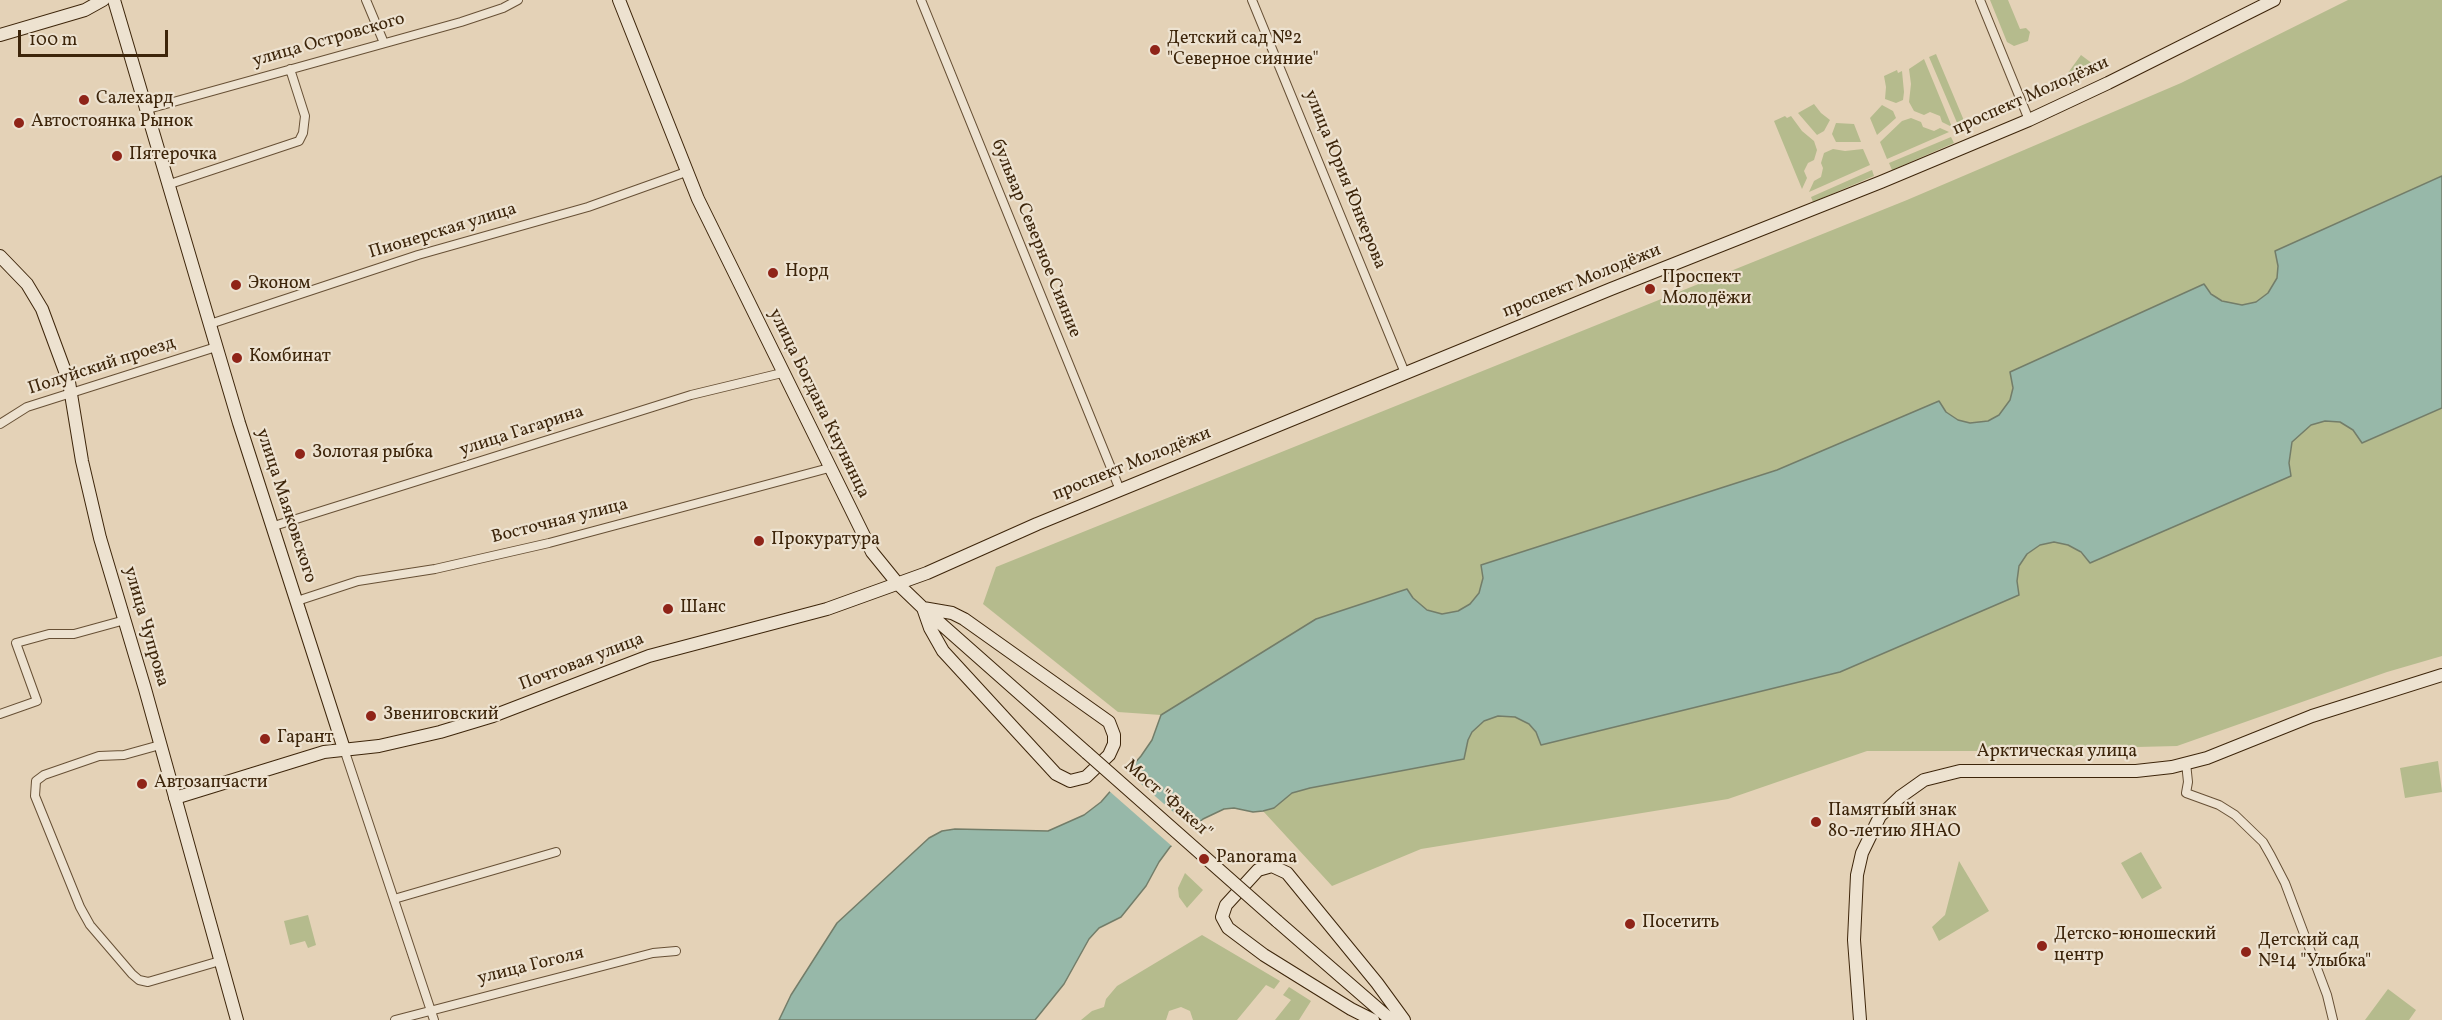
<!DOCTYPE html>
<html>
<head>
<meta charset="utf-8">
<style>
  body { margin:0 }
  #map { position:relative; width:2442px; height:1020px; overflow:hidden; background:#e4d2b7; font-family:Vollkorn,serif }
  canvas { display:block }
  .scale { position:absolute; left:18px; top:30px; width:150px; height:27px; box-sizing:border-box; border:3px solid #3d250a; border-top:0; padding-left:8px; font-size:18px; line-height:21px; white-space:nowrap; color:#3d250a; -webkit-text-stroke:4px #ede2d0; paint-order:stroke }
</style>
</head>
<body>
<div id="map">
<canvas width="2442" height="1020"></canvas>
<div class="scale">100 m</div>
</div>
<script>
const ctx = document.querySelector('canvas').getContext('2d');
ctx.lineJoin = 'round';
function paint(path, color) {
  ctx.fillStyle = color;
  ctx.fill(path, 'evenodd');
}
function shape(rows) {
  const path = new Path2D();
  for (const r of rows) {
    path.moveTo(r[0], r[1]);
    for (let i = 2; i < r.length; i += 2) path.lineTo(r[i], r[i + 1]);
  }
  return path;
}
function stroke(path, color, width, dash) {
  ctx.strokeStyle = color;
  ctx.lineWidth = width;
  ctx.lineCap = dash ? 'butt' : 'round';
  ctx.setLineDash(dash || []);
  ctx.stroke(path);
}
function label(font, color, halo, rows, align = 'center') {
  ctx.font = font + ' Vollkorn,serif';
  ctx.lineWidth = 4.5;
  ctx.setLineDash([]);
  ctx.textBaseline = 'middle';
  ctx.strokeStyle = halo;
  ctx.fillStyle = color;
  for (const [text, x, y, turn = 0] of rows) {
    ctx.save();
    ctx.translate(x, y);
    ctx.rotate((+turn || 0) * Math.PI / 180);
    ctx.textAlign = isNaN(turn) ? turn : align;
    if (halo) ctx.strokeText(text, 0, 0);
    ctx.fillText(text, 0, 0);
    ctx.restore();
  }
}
paint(shape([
  [1990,0,2008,0,2020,29,2026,28,2030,32,2028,41,2014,46,2007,42],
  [2348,0,2442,0,2442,176,2275,251,2278,266,2277,278,2268,293,2256,302,2242,305,2228,303,2217,298,2208,290,2012,377,2012,395,2007,406,1999,415,1988,421,1970,423,1958,420,1946,412,1938,402,1777,470,1481,565,1483,578,1479,593,1470,604,1458,611,1442,614,1433,612,1423,608,1413,598,1316,619,1161,715,1118,712,983,604,996,567,1907,200,2181,83],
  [1936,54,1965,123,1958,125,1929,57],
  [2081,55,2097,67,2064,83,2065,77],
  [1924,59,1952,127,1942,122,1940,116,1930,112,1924,115,1914,111,1909,102,1911,84,1909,69],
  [1897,70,1898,73,1902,71,1904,92,1903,100,1896,103,1885,99,1886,87,1884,76],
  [1814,104,1821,113,1830,120,1824,131,1817,135,1798,113],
  [1882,105,1893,111,1896,118,1877,135,1870,118],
  [1785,116,1787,118,1791,116,1802,131,1814,141,1817,150,1814,160,1808,163,1804,171,1807,178,1802,189,1774,121],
  [1911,118,1921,122,1923,127,1934,131,1940,128,1949,132,1887,159,1880,142,1902,121],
  [1836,123,1854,124,1861,142,1836,142,1832,134],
  [1951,137,1954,143,1892,170,1889,163],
  [1833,149,1845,151,1863,149,1870,165,1809,192,1814,181,1821,177,1823,168,1821,163,1824,153],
  [1872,170,1874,176,1813,202,1811,197],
  [2442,408,2442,656,2387,672,2177,746,1976,751,1867,751,1728,799,1421,849,1332,886,1263,811,1274,808,1292,793,1310,788,1464,759,1468,740,1472,732,1484,721,1498,716,1515,717,1529,724,1536,732,1541,745,2017,588,2017,573,2022,559,2033,549,2046,542,2061,542,2075,547,2090,563,2291,476,2289,463,2292,442,2310,425,2325,421,2340,422,2353,430,2363,443],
  [2438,761,2442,792,2405,798,2400,768],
  [2141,852,2162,888,2142,899,2121,863],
  [1959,861,1989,911,1939,941,1932,927,1945,915],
  [1185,873,1203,890,1187,908,1179,897,1178,888],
  [308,915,316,945,308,948,305,941,290,945,284,921],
  [1202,935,1280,981,1274,989,1266,985,1237,1020,1193,1020,1190,1011,1181,1007,1169,1011,1166,1020,1081,1020,1092,1011,1104,1007,1106,999,1117,986],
  [1289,987,1311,1001,1299,1020,1275,1020,1291,1000,1283,995],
  [2388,989,2416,1010,2409,1020,2365,1020]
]), '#b5bb8d');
const water = shape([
  [2442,176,2442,408,2362,443,2353,430,2340,422,2325,421,2311,425,2292,442,2289,463,2291,476,2090,563,2081,552,2068,545,2054,542,2040,545,2027,554,2019,566,2017,581,2019,595,1840,672,1541,745,1536,732,1529,724,1515,717,1498,716,1484,721,1472,732,1468,740,1464,759,1310,788,1292,793,1274,808,1263,811,1253,812,1234,808,1224,809,1203,819,1170,847,1159,862,1146,886,1121,917,1099,928,1089,939,1064,984,1035,1020,779,1020,791,995,837,923,929,838,942,831,955,829,1048,831,1084,815,1101,802,1141,756,1152,740,1161,715,1316,619,1407,589,1413,598,1427,610,1442,614,1458,611,1470,604,1479,593,1483,578,1481,565,1777,470,1939,401,1946,412,1958,420,1970,423,1988,421,1999,415,2010,400,2013,388,2010,372,2204,284,2211,294,2222,301,2242,305,2256,302,2268,293,2277,278,2278,266,2275,251,2442,176]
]);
paint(water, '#97b8a9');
stroke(water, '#737d69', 1.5);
paint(shape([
  [1125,770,1194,830,1174,848,1108,790]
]), '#e4d2b7');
const street = shape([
  [366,0,384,43],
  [921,0,1120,490],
  [1252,0,1405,373],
  [1980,0,2029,120],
  [148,109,461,22,503,8,518,0],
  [170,184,299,141,303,133,305,116,290,69],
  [210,324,418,255,588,207,686,172],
  [0,424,27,407,216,347],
  [274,526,691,395,782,373],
  [297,601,358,581,435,569,549,543,829,468],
  [0,714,37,701,16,643,49,634,74,634,125,620],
  [160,745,124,755,99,756,44,775,36,781,35,796,80,907,90,925,132,974,139,980,148,982,220,961],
  [344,749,434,1020],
  [2186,763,2188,782,2186,793,2219,805,2235,815,2263,842,2271,856,2285,883,2327,995,2333,1020],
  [394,899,556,852],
  [395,1020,653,953,676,951]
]);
const secondary = shape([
  [114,0,239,423,344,749],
  [619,0,698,199,872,552,898,584,923,608,1087,753],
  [0,35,85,10,103,0],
  [0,256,27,284,42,309,69,382,82,461,100,538,145,689,237,1020],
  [923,608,952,613,964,619,1109,722,1114,735,1114,744,1109,755,1086,777,1070,781,1056,774,943,651,930,628,923,608],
  [175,798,324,752,379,746,440,732,493,716,649,656,827,609,927,573,1037,524,1611,289,1881,182,2029,120,2108,83,2274,0],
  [1277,921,1391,1020],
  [1373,1020,1351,1009,1264,955,1228,928,1222,917,1226,905,1258,870,1272,866,1287,873,1377,983,1404,1020],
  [1860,1020,1854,940,1857,875,1862,853,1880,816,1900,797,1924,780,1960,771,2136,771,2172,767,2207,758,2312,716,2442,675]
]);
stroke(street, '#675035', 10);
stroke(secondary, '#3d250a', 14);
stroke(street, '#ede2d0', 8);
stroke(secondary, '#ede2d0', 12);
const secondaryBridge = shape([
  [1087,753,1277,921]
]);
stroke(secondaryBridge, '#3d250a', 14, []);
stroke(secondaryBridge, '#ede2d0', 12);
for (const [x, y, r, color] of [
  [1155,50,6,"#8f2418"],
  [84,100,6,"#8f2418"],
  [19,123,6,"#8f2418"],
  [117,156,6,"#8f2418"],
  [773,273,6,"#8f2418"],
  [236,285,6,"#8f2418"],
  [1650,289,6,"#8f2418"],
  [237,358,6,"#8f2418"],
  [300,454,6,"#8f2418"],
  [759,541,6,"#8f2418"],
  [668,609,6,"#8f2418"],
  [371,716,6,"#8f2418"],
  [265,739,6,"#8f2418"],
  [142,784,6,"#8f2418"],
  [1816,822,6,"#8f2418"],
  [1204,859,6,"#8f2418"],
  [1630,924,6,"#8f2418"],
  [2042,946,6,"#8f2418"],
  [2246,952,6,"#8f2418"]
]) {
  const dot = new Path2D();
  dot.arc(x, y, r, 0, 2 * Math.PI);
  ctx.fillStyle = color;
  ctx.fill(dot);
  stroke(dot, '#ede2d0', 2);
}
label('18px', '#3d250a', '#ede2d0', [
  ["Детский сад №2",1167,40],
  ["\"Северное сияние\"",1167,61],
  ["Салехард",96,100],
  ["Автостоянка Рынок",31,123],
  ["Пятерочка",129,156],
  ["Норд",785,273],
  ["Проспект",1662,279],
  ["Молодёжи",1662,300],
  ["Эконом",248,285],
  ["Комбинат",249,358],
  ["Золотая рыбка",312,454],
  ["Прокуратура",771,541],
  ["Шанс",680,609],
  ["Звениговский",383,716],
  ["Гарант",277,739],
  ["Автозапчасти",154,784],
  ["Памятный знак",1828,812],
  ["80-летию ЯНАО",1828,833],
  ["Panorama",1216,859],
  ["Посетить",1642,924],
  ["Детско-юношеский",2054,936],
  ["центр",2054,957],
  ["Детский сад",2258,942],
  ["№14 \"Улыбка\"",2258,963]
], 'left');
label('18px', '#3d250a', '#ede2d0', [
  ["улица Островского",329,41,-16],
  ["проспект Молодёжи",2031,97,-24],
  ["улица Юрия Юнкерова",1344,180,68],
  ["Пионерская улица",443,232,-17],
  ["бульвар Северное Сияние",1035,239,68],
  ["проспект Молодёжи",1582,282,-22],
  ["Полуйский проезд",102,367,-18],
  ["улица Богдана Кнунянца",818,404,64],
  ["улица Гагарина",522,432,-18],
  ["проспект Молодёжи",1132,465,-22],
  ["улица Маяковского",285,506,72],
  ["Восточная улица",560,522,-14],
  ["улица Чупрова",145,627,74],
  ["Почтовая улица",582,663,-21],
  ["Арктическая улица",2057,753],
  ["Мост \"Факел\"",1167,800,41],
  ["улица Гоголя",531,967,-14]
]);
</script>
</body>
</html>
